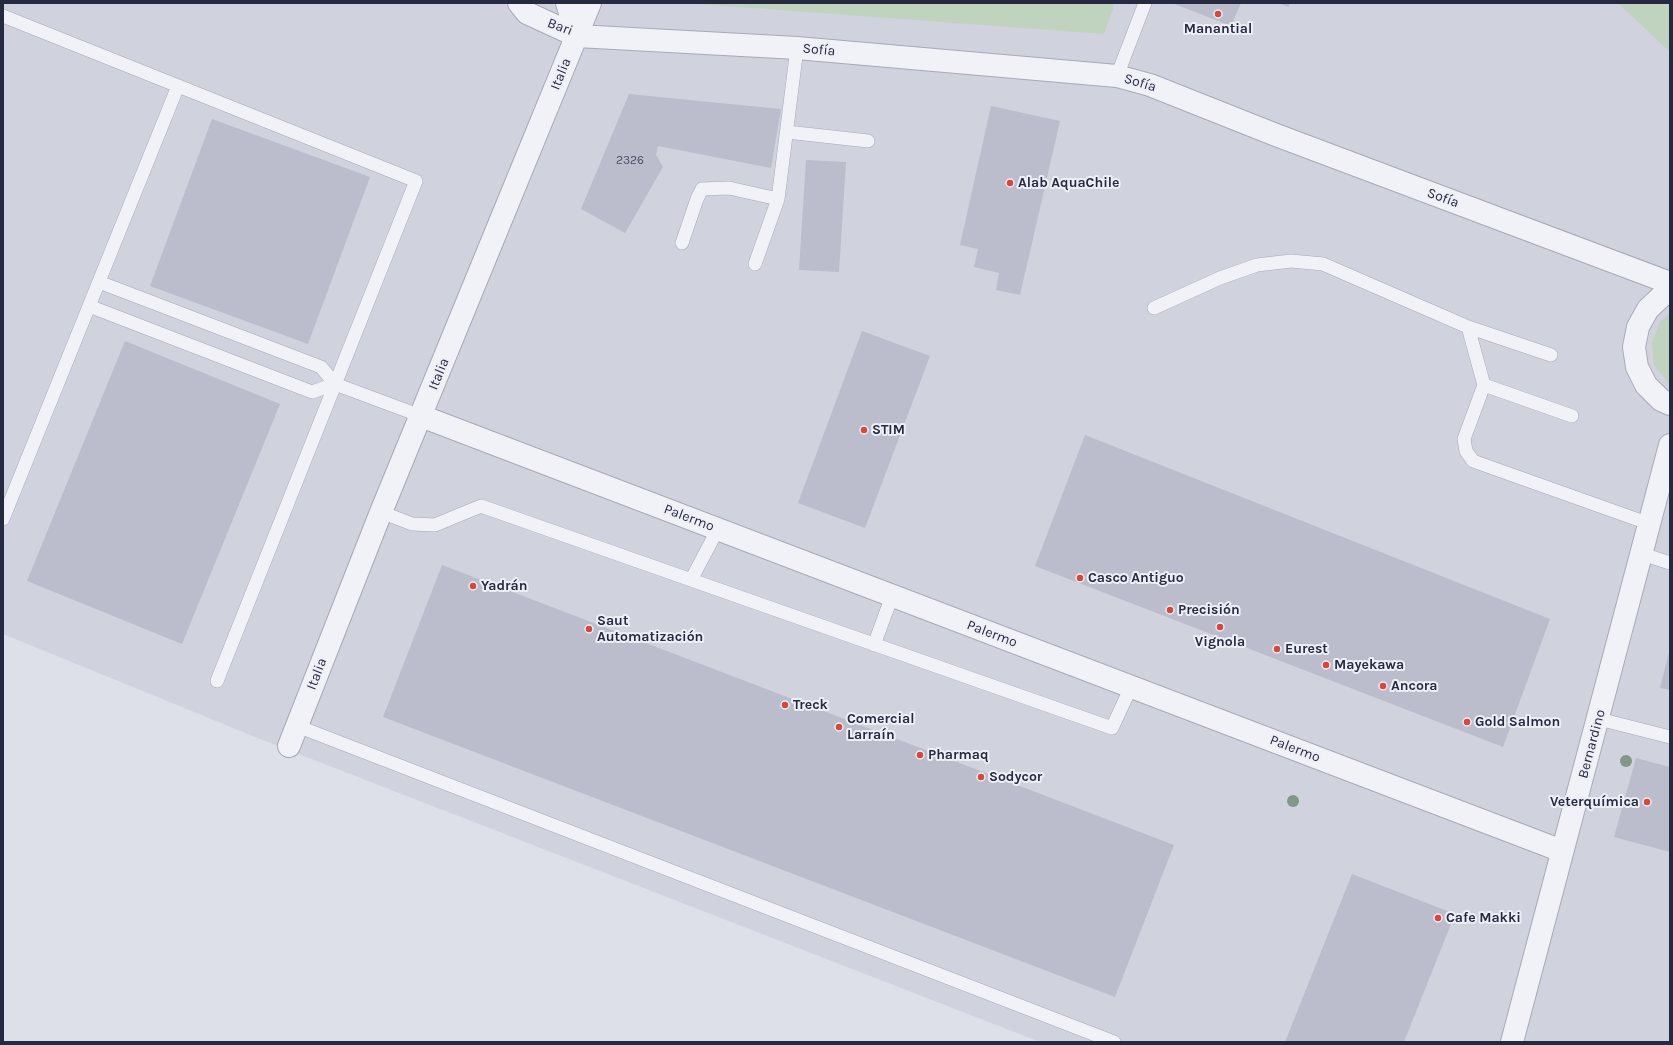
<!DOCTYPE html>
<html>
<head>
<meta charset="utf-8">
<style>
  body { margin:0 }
  #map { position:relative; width:1673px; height:1045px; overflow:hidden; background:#dee0e9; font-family:Karla,sans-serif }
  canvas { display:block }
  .frame { position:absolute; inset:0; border:4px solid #262a41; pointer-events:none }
</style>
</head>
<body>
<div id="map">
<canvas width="1673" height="1045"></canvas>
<div class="frame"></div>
</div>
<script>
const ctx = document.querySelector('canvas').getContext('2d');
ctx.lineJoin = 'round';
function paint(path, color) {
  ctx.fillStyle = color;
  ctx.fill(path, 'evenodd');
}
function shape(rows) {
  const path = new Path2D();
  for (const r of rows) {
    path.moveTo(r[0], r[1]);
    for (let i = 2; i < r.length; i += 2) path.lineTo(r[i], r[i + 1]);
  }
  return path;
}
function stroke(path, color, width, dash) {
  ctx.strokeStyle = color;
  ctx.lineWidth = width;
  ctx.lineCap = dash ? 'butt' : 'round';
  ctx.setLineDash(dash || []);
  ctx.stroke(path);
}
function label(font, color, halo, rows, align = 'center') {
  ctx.font = font + ' Karla,sans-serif';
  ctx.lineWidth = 4;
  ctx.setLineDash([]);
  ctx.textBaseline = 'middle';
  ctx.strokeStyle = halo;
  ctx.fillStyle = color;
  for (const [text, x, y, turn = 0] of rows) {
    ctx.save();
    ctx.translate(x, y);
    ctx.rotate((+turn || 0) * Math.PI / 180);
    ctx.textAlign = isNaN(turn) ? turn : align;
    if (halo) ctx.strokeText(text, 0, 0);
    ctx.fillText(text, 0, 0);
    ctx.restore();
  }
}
paint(shape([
  [3,3,1670,3,1670,1042,1040,1042,260,739,3,634]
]), '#d0d2de');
paint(shape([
  [685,3,1115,3,1104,34],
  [1618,3,1670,3,1670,52],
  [1670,313,1670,385,1654,365,1652,343,1660,322]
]), '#bfd3bf');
paint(shape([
  [1172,3,1241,3,1231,26],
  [1278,3,1290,3,1289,7],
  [629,94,781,109,771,168,658,146,656,155,663,167,625,233,581,209],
  [991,106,1060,121,1020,295,996,290,999,273,974,267,978,249,960,245],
  [212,119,370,177,308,344,150,286],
  [806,160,846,162,839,272,799,270],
  [862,331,930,356,865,528,798,503],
  [125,341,280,404,182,644,27,581],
  [1085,435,1550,619,1503,747,1035,566],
  [442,565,1174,845,1115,997,383,717],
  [1669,652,1670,652,1670,690,1660,688],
  [1636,758,1670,767,1670,852,1614,837],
  [1352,874,1455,914,1404,1042,1285,1042]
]), '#bbbdcc');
const service = shape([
  [3,16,416,181,217,681],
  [1117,76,1145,3],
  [787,132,868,141],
  [682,243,697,199,702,189,729,188,778,199],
  [755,264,778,199,797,48],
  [99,282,321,367,335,384,421,416],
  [89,306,312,392,335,384],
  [1154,308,1220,278,1257,265,1291,261,1323,264,1468,327,1551,355],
  [1468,327,1484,385,1464,439,1466,451,1473,461,1650,524],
  [1484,385,1572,416],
  [381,512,412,524,435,525,481,506,1112,728,1131,687],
  [3,519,178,86],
  [1642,554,1670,563],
  [691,580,718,529],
  [874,645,892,596],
  [1599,719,1670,737],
  [297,726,1114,1042]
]);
const minor = shape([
  [421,416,1562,851],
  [289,746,381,512,590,3]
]);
const tertiary = shape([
  [519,3,527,13,577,36,797,48,1117,76,1150,85,1276,135,1670,283],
  [567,3,577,36],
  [1670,292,1663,295,1648,309,1638,327,1634,347,1637,367,1646,385,1661,400,1670,404],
  [1512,1042,1670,445]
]);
stroke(service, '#a7a9b7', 14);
stroke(minor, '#a7a9b7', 24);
stroke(tertiary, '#a7a9b7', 24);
stroke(service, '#f1f2f7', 13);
stroke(minor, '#f1f2f7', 22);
stroke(tertiary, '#f1f2f7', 22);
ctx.fillStyle = '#809886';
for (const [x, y] of [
  [1626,761],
  [1293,801]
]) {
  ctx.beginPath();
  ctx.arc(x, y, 6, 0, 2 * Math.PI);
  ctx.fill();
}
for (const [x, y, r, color] of [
  [1218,14,4,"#d6483b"],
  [1010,183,4,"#d6483b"],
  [864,430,4,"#d6483b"],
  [1080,578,4,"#d6483b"],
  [473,586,4,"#d6483b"],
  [1170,610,4,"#d6483b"],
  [1220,627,4,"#d6483b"],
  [589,629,4,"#d6483b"],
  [1277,649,4,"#d6483b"],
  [1326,665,4,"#d6483b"],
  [1383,686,4,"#d6483b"],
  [785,705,4,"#d6483b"],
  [1467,722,4,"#d6483b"],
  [839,727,4,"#d6483b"],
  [920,755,4,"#d6483b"],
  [981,777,4,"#d6483b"],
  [1647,802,4,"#d6483b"],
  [1438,918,4,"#d6483b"]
]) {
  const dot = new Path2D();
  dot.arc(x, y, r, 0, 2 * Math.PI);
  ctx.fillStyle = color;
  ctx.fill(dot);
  stroke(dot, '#eeeff6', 1.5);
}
label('12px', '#4b4f64', null, [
  ["2326",630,161]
]);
label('14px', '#262a41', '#eeeff6', [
  ["Bari",560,27,21],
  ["Sofía",819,50,5],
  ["Italia",561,74,-68],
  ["Sofía",1140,83,17],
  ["Sofía",1443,198,20],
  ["Italia",439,374,-68],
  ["Palermo",689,518,21],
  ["Palermo",992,634,21],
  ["Italia",317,674,-69],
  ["Bernardino",1592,744,-75],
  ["Palermo",1295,749,21]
]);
label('bold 14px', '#262a41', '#eeeff6', [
  ["Manantial",1218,29,"center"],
  ["Alab AquaChile",1018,183],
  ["STIM",872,430],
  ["Casco Antiguo",1088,578],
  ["Yadrán",481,586],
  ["Precisión",1178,610],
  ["Saut",597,621],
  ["Automatización",597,637],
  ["Vignola",1220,642,"center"],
  ["Eurest",1285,649],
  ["Mayekawa",1334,665],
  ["Ancora",1391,686],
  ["Treck",793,705],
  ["Comercial",847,719],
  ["Larraín",847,735],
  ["Gold Salmon",1475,722],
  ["Pharmaq",928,755],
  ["Sodycor",989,777],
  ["Veterquímica",1639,802,"right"],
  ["Cafe Makki",1446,918]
], 'left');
</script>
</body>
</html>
